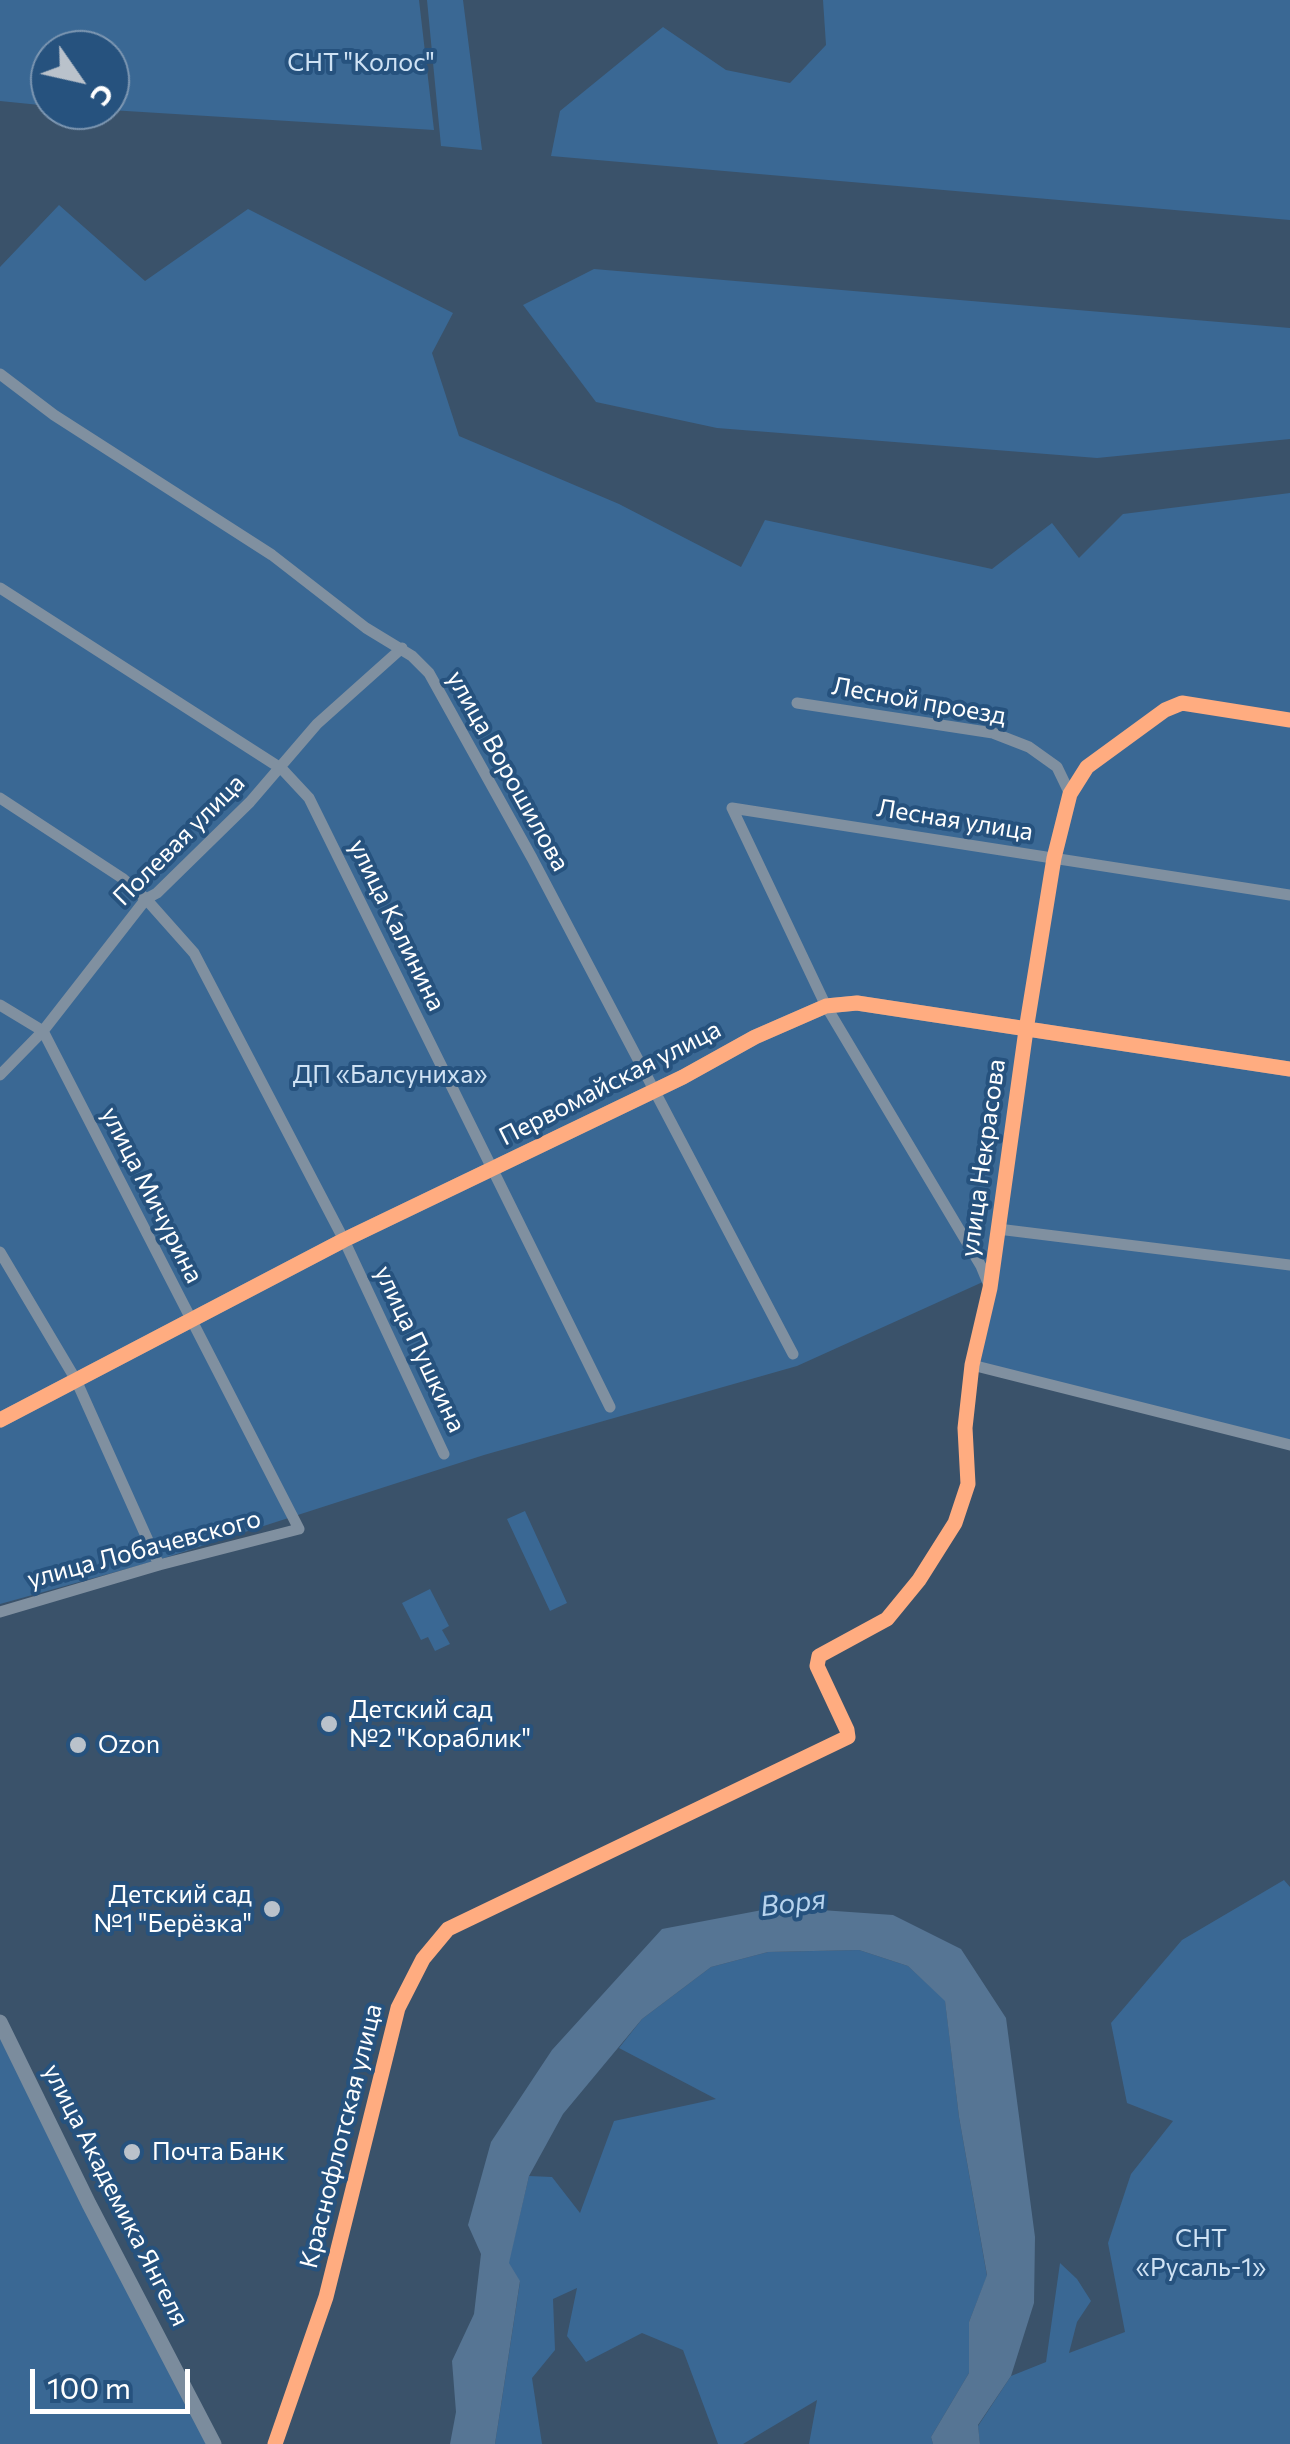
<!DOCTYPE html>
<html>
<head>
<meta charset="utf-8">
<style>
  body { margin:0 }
  #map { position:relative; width:1290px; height:2444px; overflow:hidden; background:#3a526a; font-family:Commissioner,sans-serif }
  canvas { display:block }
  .north { position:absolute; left:30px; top:30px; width:100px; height:100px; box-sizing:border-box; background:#26527e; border:2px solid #7d97b2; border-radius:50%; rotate:124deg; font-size:28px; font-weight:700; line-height:40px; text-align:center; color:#fff }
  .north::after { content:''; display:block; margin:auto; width:35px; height:45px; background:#bac2cb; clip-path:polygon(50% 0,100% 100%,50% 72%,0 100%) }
  .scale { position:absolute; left:30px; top:2369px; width:160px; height:45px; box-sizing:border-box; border:5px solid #fff; border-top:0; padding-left:12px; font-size:30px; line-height:35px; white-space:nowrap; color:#fff; -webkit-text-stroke:8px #26527e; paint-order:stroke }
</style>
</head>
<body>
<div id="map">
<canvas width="1290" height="2444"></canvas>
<div class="north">С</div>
<div class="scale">100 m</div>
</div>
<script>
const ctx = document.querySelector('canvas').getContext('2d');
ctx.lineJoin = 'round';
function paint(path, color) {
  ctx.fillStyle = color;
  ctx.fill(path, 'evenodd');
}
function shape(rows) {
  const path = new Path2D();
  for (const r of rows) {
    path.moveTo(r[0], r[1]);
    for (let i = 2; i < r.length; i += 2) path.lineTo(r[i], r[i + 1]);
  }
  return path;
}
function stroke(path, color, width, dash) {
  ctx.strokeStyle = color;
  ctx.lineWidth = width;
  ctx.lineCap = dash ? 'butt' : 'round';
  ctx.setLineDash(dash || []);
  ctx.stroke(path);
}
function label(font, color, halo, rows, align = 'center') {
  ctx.font = font + ' Commissioner,sans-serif';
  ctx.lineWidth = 8;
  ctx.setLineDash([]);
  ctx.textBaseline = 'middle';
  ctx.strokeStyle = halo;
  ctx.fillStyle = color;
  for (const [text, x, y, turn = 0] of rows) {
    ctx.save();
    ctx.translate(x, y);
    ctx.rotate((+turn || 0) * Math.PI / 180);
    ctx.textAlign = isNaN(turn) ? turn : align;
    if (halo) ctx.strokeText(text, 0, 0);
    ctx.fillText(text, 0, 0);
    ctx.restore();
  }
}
paint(shape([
  [0,0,419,0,434,130,110,110,110,50,50,50,50,106,0,101],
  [427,0,463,0,482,150,441,146],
  [823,0,1290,0,1290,220,551,156,560,111,663,27,726,70,790,83,826,45],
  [59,205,145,281,248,209,453,313,432,353,459,436,619,504,741,567,765,520,992,569,1052,523,1079,558,1123,514,1290,493,1290,1447,976,1368,985,1281,797,1366,484,1455,155,1561,0,1604,0,267],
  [594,269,1290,328,1290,439,1097,458,717,428,596,402,523,305],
  [525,1511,567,1603,550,1611,507,1519],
  [430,1589,449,1626,442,1630,450,1644,435,1651,428,1637,421,1640,402,1603],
  [1284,1880,1290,1887,1290,2444,980,2444,978,2426,1011,2376,1046,2362,1060,2263,1077,2279,1091,2301,1077,2322,1069,2353,1125,2332,1108,2243,1131,2174,1173,2121,1127,2103,1111,2023,1182,1940],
  [859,1950,908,1966,945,2000,959,2117,987,2276,969,2322,969,2373,931,2437,933,2444,809,2444,817,2400,743,2444,718,2444,683,2350,642,2333,586,2362,567,2336,577,2288,553,2299,555,2350,532,2378,542,2444,495,2444,520,2282,508,2264,529,2176,552,2177,580,2213,614,2121,716,2099,619,2048,642,2019,711,1967,768,1952],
  [0,2022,214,2444,0,2444]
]), '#3a6894');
paint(shape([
  [778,1907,893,1915,961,1949,1006,2018,1035,2237,1034,2303,1011,2376,978,2425,980,2444,933,2444,931,2437,969,2373,969,2322,987,2275,959,2117,945,2001,908,1966,859,1950,768,1952,711,1967,642,2019,563,2114,529,2176,509,2263,520,2281,495,2444,450,2444,456,2412,452,2361,474,2314,481,2254,468,2225,491,2142,552,2050,662,1929]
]), '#567594');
stroke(shape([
  [0,374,54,415,272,555,366,628,412,656,429,673,532,858,793,1354],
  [0,588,282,769,309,798,610,1407],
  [797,703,993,733,1029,747,1057,767,1070,794],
  [0,798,122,878,146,899,194,953,344,1240,444,1454],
  [732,808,1290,895],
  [732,808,826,1006,981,1266,988,1283],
  [0,1005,43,1031,299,1529,159,1565,0,1612],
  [0,1075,43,1031,146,899,157,893,250,802,317,724,402,648],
  [998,1229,1290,1265],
  [0,1252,76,1380,159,1565],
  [972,1365,1290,1445],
  [275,2444,326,2297,398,2008,423,1959,448,1929,848,1737,847,1730,817,1666,819,1656,887,1619,919,1580,955,1523,968,1484,965,1428,972,1365,990,1288,1026,1030,1054,858,1070,794,1087,767,1165,710,1182,703,1290,720]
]), '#8090a0', 11);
stroke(shape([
  [0,1420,344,1240,683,1077,755,1037,826,1006,857,1003,1290,1069],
  [0,2022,89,2204,214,2444]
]), '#7b8c9d', 15);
stroke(shape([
  [0,1420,344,1240,683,1077,755,1037,826,1006,857,1003,1290,1069],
  [275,2444,326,2297,398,2008,423,1959,448,1929,848,1737,847,1730,817,1666,819,1656,887,1619,919,1580,955,1523,968,1484,965,1428,972,1365,990,1288,1026,1030,1054,858,1070,794,1087,767,1165,710,1182,703,1290,720]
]), '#ffac80', 15);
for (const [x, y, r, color] of [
  [329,1724,10,"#bac2cb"],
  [78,1745,10,"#bac2cb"],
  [272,1909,10,"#bac2cb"],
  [132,2152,10,"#bac2cb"]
]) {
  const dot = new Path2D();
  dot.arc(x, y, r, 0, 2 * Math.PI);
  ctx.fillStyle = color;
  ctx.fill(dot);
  stroke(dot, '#26527e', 4);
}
label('25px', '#cfe2f4', '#26527e', [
  ["СНТ \"Колос\"",361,63],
  ["ДП «Балсуниха»",390,1075],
  ["СНТ",1201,2239],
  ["«Русаль-1»",1201,2268]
]);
label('25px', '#fff', '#26527e', [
  ["Лесной проезд",919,701,10],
  ["улица Ворошилова",508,771,61],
  ["Лесная улица",955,820,9],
  ["Полевая улица",179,840,-45],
  ["улица Калинина",397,925,64],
  ["Первомайская улица",610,1083,-27],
  ["улица Некрасова",983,1158,-82],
  ["улица Мичурина",152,1195,63],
  ["улица Пушкина",420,1349,65],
  ["улица Лобачевского",144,1549,-15],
  ["Краснофлотская улица",341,2136,-76],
  ["улица Академика Янгеля",116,2195,63]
]);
label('25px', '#fff', '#26527e', [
  ["Детский сад",349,1710],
  ["№2 \"Кораблик\"",349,1739],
  ["Ozon",98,1745],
  ["Детский сад",252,1895,"right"],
  ["№1 \"Берёзка\"",252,1924,"right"],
  ["Почта Банк",152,2152]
], 'left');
label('italic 28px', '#b7d3ed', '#26527e', [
  ["Воря",793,1903,-7]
]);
</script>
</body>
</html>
